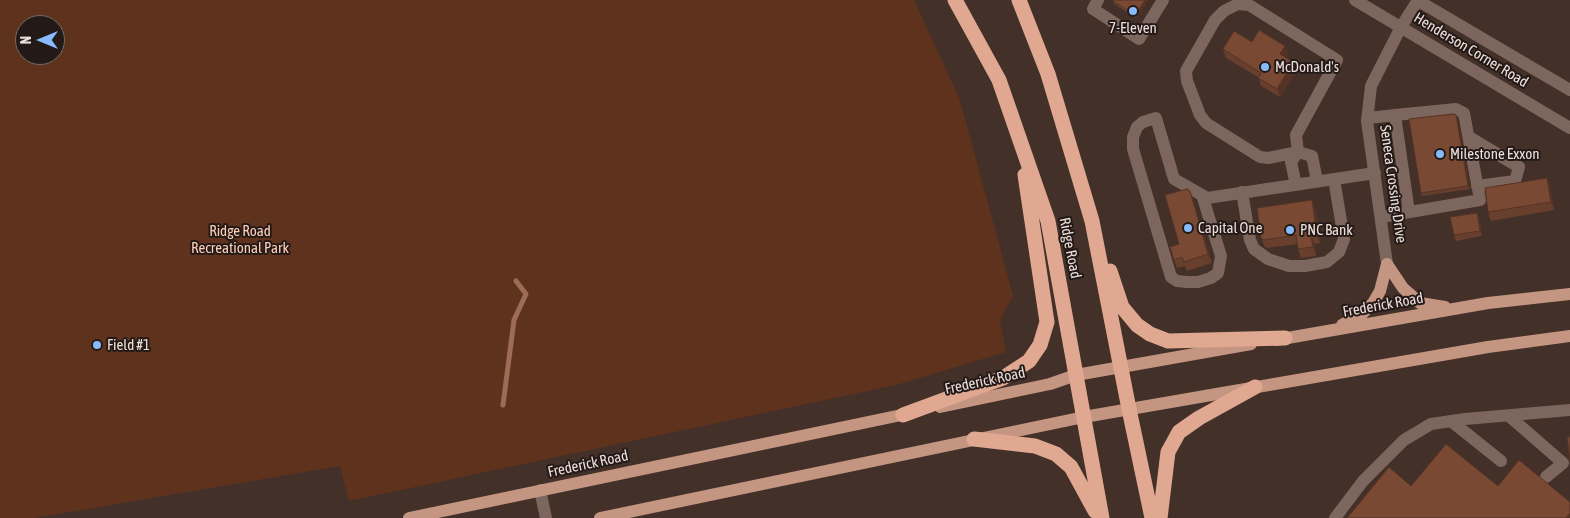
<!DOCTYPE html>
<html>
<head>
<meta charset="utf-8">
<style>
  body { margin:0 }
  #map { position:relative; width:1570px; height:518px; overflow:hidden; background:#433028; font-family:"Asap Condensed",sans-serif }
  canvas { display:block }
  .north { position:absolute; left:15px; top:15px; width:50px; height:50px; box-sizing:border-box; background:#231a17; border:1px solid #736965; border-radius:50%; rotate:270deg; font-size:14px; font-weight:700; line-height:20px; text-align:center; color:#ecdfda }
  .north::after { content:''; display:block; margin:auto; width:18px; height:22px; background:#87bbfb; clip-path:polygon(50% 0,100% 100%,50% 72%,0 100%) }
</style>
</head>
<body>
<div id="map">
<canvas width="1570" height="518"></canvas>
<div class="north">N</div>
</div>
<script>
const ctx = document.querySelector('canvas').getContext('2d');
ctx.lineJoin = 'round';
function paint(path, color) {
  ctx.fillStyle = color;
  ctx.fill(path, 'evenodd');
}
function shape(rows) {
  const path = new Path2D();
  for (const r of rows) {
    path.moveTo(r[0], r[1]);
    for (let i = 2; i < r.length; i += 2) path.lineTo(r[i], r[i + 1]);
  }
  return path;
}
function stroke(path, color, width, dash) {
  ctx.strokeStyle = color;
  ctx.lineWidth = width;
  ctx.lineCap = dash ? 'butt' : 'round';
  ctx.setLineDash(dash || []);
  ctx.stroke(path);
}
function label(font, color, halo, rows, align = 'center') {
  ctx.font = font + ' "Asap Condensed",sans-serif';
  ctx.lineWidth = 4;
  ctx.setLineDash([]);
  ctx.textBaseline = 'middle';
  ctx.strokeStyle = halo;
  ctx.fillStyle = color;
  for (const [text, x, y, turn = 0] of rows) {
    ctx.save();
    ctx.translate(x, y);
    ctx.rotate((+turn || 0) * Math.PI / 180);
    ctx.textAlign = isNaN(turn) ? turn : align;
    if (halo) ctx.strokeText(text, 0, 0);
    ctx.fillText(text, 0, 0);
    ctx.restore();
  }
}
paint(shape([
  [0,0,914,0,960,100,1013,296,1000,320,1006,352,896,385,349,501,340,466,35,518,0,518],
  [25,25,55,25,55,55,25,55]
]), '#5f321d');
stroke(shape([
  [503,405,514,320,526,294,516,281]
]), '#9e6b55', 5);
stroke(shape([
  [1098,0,1093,9,1139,39,1163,0],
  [1355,0,1570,128],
  [1417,0,1570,90],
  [1368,118,1395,115,1409,212],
  [1469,137,1519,167,1515,181,1477,186],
  [1296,185,1291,162,1298,152,1296,135,1337,60,1249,5,1238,4,1224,11,1215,20,1186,71,1187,81,1200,115,1206,123,1260,157,1268,158,1298,152,1312,156,1317,181],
  [1242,192,1250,240,1254,249,1268,259,1289,266,1305,266,1327,262,1339,252,1344,239,1334,179],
  [1202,195,1221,256,1218,273,1211,278,1198,282,1187,282,1177,281,1171,277,1133,149,1133,137,1137,127,1143,122,1156,118,1174,179,1202,195,1207,198,1375,173],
  [1381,217,1480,200,1464,113,1456,109,1395,115],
  [1387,264,1367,121,1371,86,1401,27,1418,0],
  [1509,416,1563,463,1546,477],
  [1451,421,1501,461],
  [540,490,546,518],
  [1335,518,1363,481,1404,440,1431,424,1465,419,1570,410]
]), '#7d665d', 12);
stroke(shape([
  [1387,264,1403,288,1420,303,1445,307],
  [1342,325,1363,313,1373,303,1380,291,1387,264],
  [1276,340,1488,303,1570,294],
  [940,407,1050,384,1076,375,1251,344],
  [409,518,911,413],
  [600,518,1084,417,1488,347,1570,336]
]), '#c49682', 12);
stroke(shape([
  [955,0,999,80,1048,221,1102,518],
  [1019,0,1048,74,1092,221,1129,409,1152,518],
  [1110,271,1122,307,1137,325,1150,334,1168,341,1285,338],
  [903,415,1003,378,1029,361,1040,345,1047,322,1025,175],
  [974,439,1035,446,1056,454,1071,467,1095,511],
  [1160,518,1168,452,1179,432,1199,418,1255,387]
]), '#e0a891', 15);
paint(shape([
  [1148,0,1136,18,1114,4,1113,1],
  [1252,42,1288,55,1286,58,1293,62,1296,71,1280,97,1261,86,1258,77,1226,58,1223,49],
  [1457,118,1470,189,1422,196,1421,193],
  [1547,178,1550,186,1554,210,1491,221,1488,212],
  [1190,191,1212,263,1187,271,1185,266,1177,268,1174,260,1179,244],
  [1315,208,1320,243,1315,244,1316,256,1301,258,1298,249,1297,244,1267,248,1265,247,1261,238],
  [1477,213,1479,218,1482,236,1456,241,1454,235]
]), '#683f2d');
paint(shape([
  [1145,0,1148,0,1136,18,1135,15],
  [1285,46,1288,55,1283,63,1280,54],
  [1293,62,1296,71,1280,97,1277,89],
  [1456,115,1457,118,1470,189,1468,186],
  [1547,178,1550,186,1554,210,1551,202],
  [1190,191,1193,199,1212,263,1208,254],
  [1312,200,1315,208,1320,243,1317,235],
  [1477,213,1479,218,1482,236,1480,231],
  [1311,236,1315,244,1316,256,1313,247],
  [1570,513,1570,518,1566,518]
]), '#553324');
const building = shape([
  [1113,0,1145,0,1135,15,1113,1,1113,0],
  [1259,30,1285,46,1280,54,1293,62,1277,89,1258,78,1261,73,1223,49,1234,31,1252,42,1259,30],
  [1453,114,1456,115,1468,186,1421,193,1409,119,1453,114],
  [1547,178,1551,202,1488,212,1485,188,1547,178],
  [1187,189,1190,191,1208,254,1184,262,1182,257,1174,260,1170,247,1179,244,1165,195,1187,189],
  [1312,200,1317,235,1311,236,1313,247,1298,249,1296,235,1264,240,1261,238,1257,208,1312,200],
  [1477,213,1480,231,1454,235,1450,217,1477,213],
  [1567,437,1570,437,1570,462,1567,437],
  [1446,444,1498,486,1519,460,1570,502,1570,513,1566,518,1347,518,1389,467,1411,486,1446,444]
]);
paint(building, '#794934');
stroke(building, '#553324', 1);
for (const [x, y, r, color] of [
  [1133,11,5,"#87bbfb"],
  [1265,67,5,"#87bbfb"],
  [1440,154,5,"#87bbfb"],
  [1188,228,5,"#87bbfb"],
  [1290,230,5,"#87bbfb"],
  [97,345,5,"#87bbfb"]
]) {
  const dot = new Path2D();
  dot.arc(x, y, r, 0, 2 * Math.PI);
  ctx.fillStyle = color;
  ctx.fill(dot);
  stroke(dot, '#231a17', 2);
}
label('15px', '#ecdfda', '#231a17', [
  ["7-Eleven",1133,28,"center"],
  ["McDonald's",1275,67],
  ["Milestone Exxon",1450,154],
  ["Capital One",1198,228],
  ["PNC Bank",1300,230],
  ["Field #1",107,345]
], 'left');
label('15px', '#ecdfda', '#231a17', [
  ["Henderson Corner Road",1471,50,31],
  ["Seneca Crossing Drive",1393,184,82],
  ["Ridge Road",1070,248,79],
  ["Frederick Road",1383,305,-10],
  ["Frederick Road",985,381,-12],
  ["Frederick Road",588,464,-12]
]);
label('15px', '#ffceb9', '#231a17', [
  ["Ridge Road",240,231],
  ["Recreational Park",240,248]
]);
</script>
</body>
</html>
